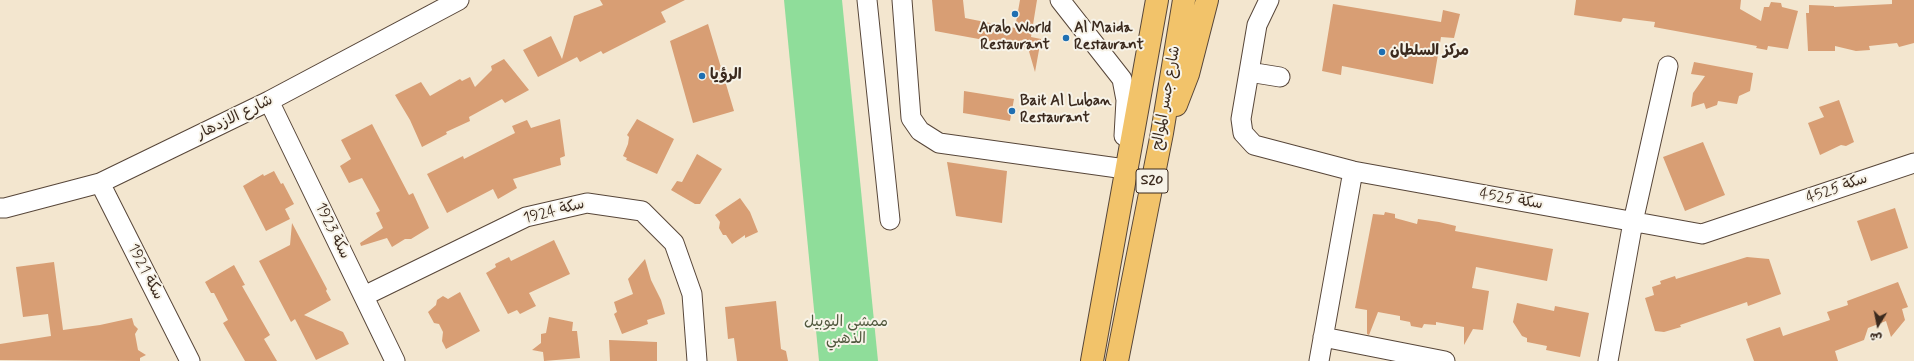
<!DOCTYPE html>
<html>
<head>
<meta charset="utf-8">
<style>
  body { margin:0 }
  #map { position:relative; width:1914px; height:361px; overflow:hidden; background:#f3e6cf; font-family:Mynerve,"Playpen Sans Arabic",sans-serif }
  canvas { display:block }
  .north { position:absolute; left:1858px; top:305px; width:40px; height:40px; -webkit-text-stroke:3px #f7f3e8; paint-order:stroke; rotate:190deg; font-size:11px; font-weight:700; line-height:16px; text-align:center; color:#3b2a1e }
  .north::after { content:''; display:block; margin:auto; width:14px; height:18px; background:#3b2a1e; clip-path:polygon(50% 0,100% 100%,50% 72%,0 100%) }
</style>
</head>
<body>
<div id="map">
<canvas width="1914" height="361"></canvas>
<div class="north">ش</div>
</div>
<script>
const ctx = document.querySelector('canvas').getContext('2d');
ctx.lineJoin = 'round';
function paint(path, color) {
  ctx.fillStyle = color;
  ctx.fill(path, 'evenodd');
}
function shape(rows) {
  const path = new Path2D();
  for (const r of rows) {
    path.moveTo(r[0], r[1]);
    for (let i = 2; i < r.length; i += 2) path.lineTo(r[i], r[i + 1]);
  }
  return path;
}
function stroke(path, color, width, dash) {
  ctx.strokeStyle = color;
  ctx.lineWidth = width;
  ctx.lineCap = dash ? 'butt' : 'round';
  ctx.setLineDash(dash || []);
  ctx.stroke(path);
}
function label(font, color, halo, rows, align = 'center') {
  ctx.font = font + ' Mynerve,"Playpen Sans Arabic",sans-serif';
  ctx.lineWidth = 4;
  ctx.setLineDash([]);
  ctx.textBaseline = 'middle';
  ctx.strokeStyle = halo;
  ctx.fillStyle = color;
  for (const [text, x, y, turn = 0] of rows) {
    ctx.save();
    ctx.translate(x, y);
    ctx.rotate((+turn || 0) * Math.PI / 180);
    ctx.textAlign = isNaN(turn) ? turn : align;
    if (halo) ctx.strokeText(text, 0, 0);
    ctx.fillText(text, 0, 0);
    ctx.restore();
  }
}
paint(shape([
  [784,0,842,0,878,361,819,361]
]), '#8fdd9a');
paint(shape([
  [600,0,685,0,661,12,666,22,603,54,601,51,580,62,577,57,538,77,523,50,551,36,562,59,574,16,603,5],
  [932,0,963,0,965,18,1015,28,1020,0,1037,0,1031,37,1041,39,1035,72,1028,48,935,31],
  [1576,0,1741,0,1740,9,1761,21,1764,7,1769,7,1771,2,1781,3,1782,7,1798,11,1788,49,1768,46,1767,50,1756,48,1757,46,1654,27,1655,22,1623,18,1621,22,1574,15],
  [1892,0,1914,0,1914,43,1899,47,1897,43,1869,46,1870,50,1856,51,1835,46,1835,51,1808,51,1806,13,1809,13,1809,5,1834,6,1834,7,1892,4],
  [1333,4,1441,22,1443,10,1460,14,1454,38,1441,37,1433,84,1342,66,1341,75,1322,71],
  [708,24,734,111,693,123,670,41],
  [504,59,529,90,505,103,502,99,469,117,470,121,446,132,447,134,422,147,410,120,395,95,421,82,430,96,460,79,462,81,470,77,475,87,492,70,491,66],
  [1694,62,1753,73,1750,91,1739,96,1737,104,1718,101,1717,105,1706,109,1704,103,1691,107,1693,93,1705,76,1691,74],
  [964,91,1014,99,1010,121,963,113],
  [1839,100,1854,142,1846,146,1841,145,1820,155,1808,123,1824,117,1819,107],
  [560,119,565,156,560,158,561,165,513,179,517,188,498,199,493,189,447,213,427,174,463,156,464,159,515,133,512,126,527,120,531,128],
  [637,119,674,139,657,174,626,160,627,158,623,156,628,144,629,137,627,135],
  [372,124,409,195,413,193,429,228,411,239,405,239,392,247,387,238,361,246,360,243,383,228,376,213,380,211,362,178,349,183,340,166,351,159,341,140],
  [1703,142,1725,195,1685,211,1663,157],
  [697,154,722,169,700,204,695,204,671,190,677,181,682,182],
  [947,162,1007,171,1002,223,956,216],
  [274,171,281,184,283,183,294,204,285,209,290,219,266,231,243,186,263,174,264,176],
  [740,198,750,212,758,232,745,238,745,235,732,244,726,235,723,235,719,228,720,222,715,215],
  [1895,208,1908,248,1871,261,1857,221],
  [1385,212,1395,214,1395,218,1417,224,1418,219,1439,222,1456,226,1455,231,1553,249,1547,281,1476,267,1472,288,1489,291,1483,330,1473,329,1464,345,1464,327,1436,322,1436,325,1424,324,1422,328,1411,326,1410,322,1400,320,1400,316,1378,312,1369,335,1367,334,1367,310,1355,308,1373,214,1384,215],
  [292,223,327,289,326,291,331,300,304,315,343,332,349,344,316,360,295,319,291,322,259,261,290,245],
  [554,240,570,274,529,293,536,306,520,314,517,310,508,314,486,273,496,267,495,264,509,257,511,261],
  [1747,257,1769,259,1781,294,1748,306,1747,302,1680,325,1681,327,1664,332,1655,331,1645,298,1654,295,1652,287,1661,284,1660,281,1675,276,1676,279],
  [645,259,651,280,661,300,665,314,647,320,648,324,622,334,614,314,617,312,614,302,633,294,628,279],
  [54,262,63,330,100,325,132,318,134,325,138,329,135,334,138,350,146,355,140,358,140,361,0,360,0,344,51,336,48,314,23,317,16,267],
  [234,265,245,285,242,286,270,335,264,339,277,361,245,361,223,323,228,320,214,293,211,293,205,282],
  [1898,282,1908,307,1902,309,1905,320,1891,337,1886,321,1868,328,1864,340,1835,351,1838,361,1754,361,1746,339,1780,327,1783,336,1830,320,1827,312,1848,305,1847,301],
  [460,292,480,331,446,349,442,341,443,332,439,324,434,323,428,312,436,305,437,300,443,296,448,299],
  [776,301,781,349,786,351,788,361,737,361,734,338,728,339,725,307],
  [1517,303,1554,311,1555,306,1589,313,1580,357,1546,350,1547,346,1527,342,1527,338,1522,336,1513,322],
  [549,317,573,322,572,331,577,331,580,358,544,361,543,352,532,350,541,343,541,334,546,333],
  [609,340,657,342,657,361,610,361]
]), '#d89e74');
const minor = shape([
  [867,0,890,220],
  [902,0,911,118,920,131,939,143,1118,168],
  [1060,0,1122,79,1126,100,1124,136],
  [1269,0,1257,25,1241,119,1243,133,1254,145,1353,171,1702,234,1914,163],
  [1249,72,1280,77],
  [269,101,395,361],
  [100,183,190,361],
  [0,208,5,208,100,183,269,101,459,0],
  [364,296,526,217,587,203,642,211,674,243,692,294,697,361],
  [1323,337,1445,361],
  [1319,361,1353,171],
  [1608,361,1633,222,1668,66]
]);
const major = shape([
  [1176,105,1188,74,1207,0],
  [1092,361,1157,0],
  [1117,361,1162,133,1184,0]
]);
stroke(minor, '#574639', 21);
stroke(major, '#574639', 24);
stroke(minor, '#fff', 19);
stroke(major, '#f2c36a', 22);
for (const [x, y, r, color] of [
  [1015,14,4,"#1f6fb2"],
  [1066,38,4,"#1f6fb2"],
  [1382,52,4,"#1f6fb2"],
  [702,76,4,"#1f6fb2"],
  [1012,111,4,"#1f6fb2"]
]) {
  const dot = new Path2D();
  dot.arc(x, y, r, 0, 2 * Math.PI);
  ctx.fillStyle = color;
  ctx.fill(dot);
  stroke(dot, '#f7f3e8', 1.5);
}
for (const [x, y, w] of [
  [1152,181,32]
]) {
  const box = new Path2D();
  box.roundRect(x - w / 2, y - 12, w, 24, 3);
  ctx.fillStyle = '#f7f3e8';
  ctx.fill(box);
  stroke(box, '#3b2a1e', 1);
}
label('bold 14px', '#3b2a1e', null, [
  ["S20",1152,181]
]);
label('bold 15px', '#3b2a1e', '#f7f3e8', [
  ["Arab World",1015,29,"center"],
  ["Restaurant",1015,46,"center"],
  ["Al Maida",1074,29],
  ["Restaurant",1074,46],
  ["مركز السلطان",1390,52],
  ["الرؤيا",710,76],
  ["Bait Al Luban",1020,102],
  ["Restaurant",1020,119]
], 'left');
label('15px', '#3b2a1e', '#f7f3e8', [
  ["شارع جسر الموالح",1167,98,-80],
  ["شارع الازدهار",235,118,-26],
  ["سكة 4525",1837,189,-19],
  ["سكة 4525",1511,200,10],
  ["سكة 1924",554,212,-14],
  ["سكة 1923",332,231,64],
  ["سكة 1921",145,272,63]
]);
label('15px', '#50573d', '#f7f3e8', [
  ["ممشى اليوبيل",846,323],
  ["الذهبي",846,340]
]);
</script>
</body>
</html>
